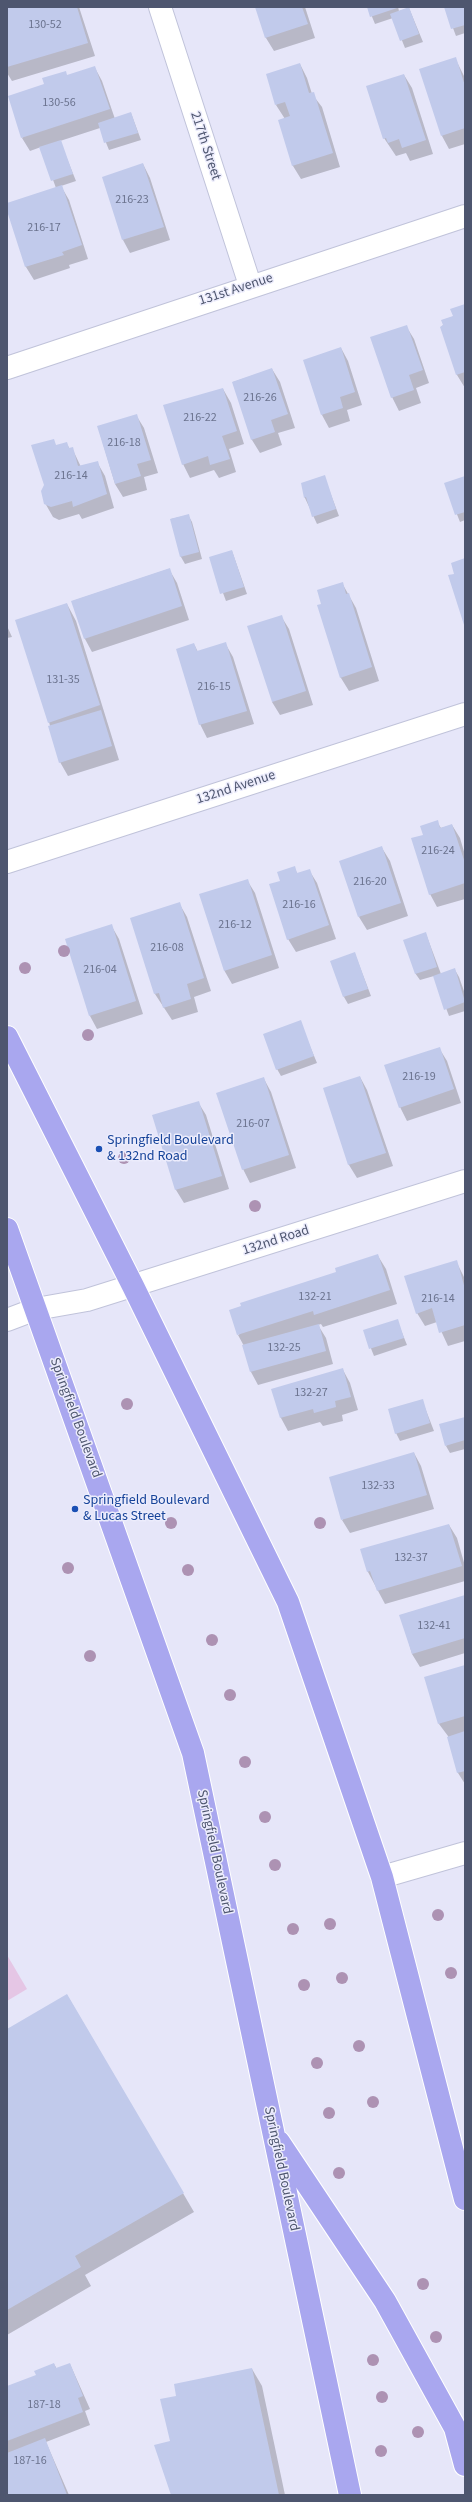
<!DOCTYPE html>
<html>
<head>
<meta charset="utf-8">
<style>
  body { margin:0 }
  #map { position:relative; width:472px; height:2502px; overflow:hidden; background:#e6e6f9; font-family:"Source Sans 3",sans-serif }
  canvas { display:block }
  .frame { position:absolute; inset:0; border:8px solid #4e566f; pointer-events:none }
</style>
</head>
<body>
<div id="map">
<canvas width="472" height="2502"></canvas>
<div class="frame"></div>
</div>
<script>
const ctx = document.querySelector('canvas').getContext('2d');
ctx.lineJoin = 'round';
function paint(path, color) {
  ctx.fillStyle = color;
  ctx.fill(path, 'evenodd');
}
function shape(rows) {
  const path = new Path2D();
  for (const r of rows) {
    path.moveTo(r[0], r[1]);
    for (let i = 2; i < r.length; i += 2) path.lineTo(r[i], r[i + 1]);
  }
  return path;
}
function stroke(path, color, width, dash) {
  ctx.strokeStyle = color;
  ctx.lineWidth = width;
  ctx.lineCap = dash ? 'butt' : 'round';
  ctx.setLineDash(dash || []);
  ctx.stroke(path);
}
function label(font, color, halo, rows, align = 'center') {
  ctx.font = font + ' "Source Sans 3",sans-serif';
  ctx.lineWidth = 3;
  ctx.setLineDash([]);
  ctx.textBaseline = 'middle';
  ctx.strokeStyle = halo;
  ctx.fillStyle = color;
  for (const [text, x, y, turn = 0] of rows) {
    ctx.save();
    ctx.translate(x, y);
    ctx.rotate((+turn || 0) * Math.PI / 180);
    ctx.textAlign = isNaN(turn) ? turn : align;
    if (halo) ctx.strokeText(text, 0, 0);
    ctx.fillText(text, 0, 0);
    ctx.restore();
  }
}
paint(shape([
  [7,1955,27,1989,7,2001]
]), '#e5c6e5');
paint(shape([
  [7,7,79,7,95,56,12,81,7,73],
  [256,7,305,7,315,38,274,51,266,38],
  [368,7,398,7,399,11,409,8,423,42,405,48,393,18,375,24],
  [445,7,465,7,465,33,456,36],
  [455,58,465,78,465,144,449,149,442,136],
  [300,64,307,78,312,94,322,107,340,167,301,179,293,166,279,121,285,119,276,105],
  [95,68,102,81,115,119,131,113,141,140,109,150,100,128,60,141,76,181,61,186,69,200,88,259,69,265,70,268,34,280,26,267,7,204,56,188,41,147,30,151,22,138,68,76],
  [404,75,412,88,433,154,410,161,406,153,396,156,384,138],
  [143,164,150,178,170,240,130,253,123,240],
  [465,306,465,388,457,375,441,327],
  [406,326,414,339,429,383,416,388,421,403,399,411,392,397],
  [341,348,348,361,362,405,347,410,350,421,329,428,322,415],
  [272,369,280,382,295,428,278,433,282,445,260,453,252,440,233,382],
  [223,389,231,403,244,444,229,449,236,472,219,478,214,470,190,478,183,464,164,406],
  [136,415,144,428,158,473,144,477,147,490,123,497,115,484,98,427],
  [53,440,56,446,66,443,70,449,72,448,81,467,97,462,105,476,114,508,82,519,79,514,59,520,53,517,45,503,45,485],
  [324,476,339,516,317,524,305,498,302,484],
  [465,477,465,520,460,522,445,484],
  [188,515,192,522,202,559,185,564,181,557,171,519],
  [232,551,247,594,226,601,210,558],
  [169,569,177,583,189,620,92,652,85,639,73,601],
  [342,583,356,608,379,681,349,691,341,678,322,604],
  [67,604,76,621,119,760,68,776,60,762,49,722],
  [281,616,289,629,313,705,280,715,272,702],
  [7,626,12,637,7,638],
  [225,643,233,657,254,724,207,738,200,724,194,644,198,652],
  [437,822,441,828,452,825,460,838,465,855,465,899,437,907,430,894,424,836],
  [382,848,390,861,408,916,367,930,359,917],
  [294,868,298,874,309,870,317,883,336,939,296,952,288,939,281,881],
  [247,880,255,893,279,968,232,984,224,970],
  [179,903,187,917,211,991,194,997,198,1012,172,1020,155,994],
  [111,925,119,939,143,1014,97,1029,90,1016],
  [426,934,441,974,455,970,459,977,465,994,465,1011,449,1016,434,976,420,980,415,973],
  [355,954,371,996,348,1004,344,997],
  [300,1022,317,1063,281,1076,277,1069],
  [439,1048,447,1061,461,1103,407,1121,400,1107],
  [360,1077,367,1090,393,1166,357,1178,349,1165,324,1089],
  [264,1079,271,1092,296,1168,250,1183,243,1169],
  [198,1102,206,1115,229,1189,184,1203,176,1190,153,1116],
  [378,1256,386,1269,397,1304,323,1327,321,1324,318,1325,326,1338,333,1364,258,1385,251,1372,244,1346,238,1335,337,1273],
  [456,1261,465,1279,465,1341,448,1346,437,1322,425,1326,417,1313],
  [397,1320,407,1345,374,1356,364,1331],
  [343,1370,350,1383,358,1410,342,1415,343,1421,323,1426,320,1422,288,1431,281,1418,273,1390],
  [422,1400,434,1431,400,1441,396,1433],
  [465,1418,465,1449,450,1453,446,1446],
  [414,1453,421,1466,434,1509,350,1533,342,1520],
  [449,1525,457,1538,465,1566,465,1581,385,1604,368,1572,362,1550],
  [465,1596,465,1653,420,1667,412,1654,401,1615],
  [465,1666,465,1784,458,1773,448,1736,439,1724],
  [67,1995,194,2212,85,2275,91,2286,7,2335,7,2030],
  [54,2364,57,2369,70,2364,90,2409,85,2411,90,2425,46,2442,69,2495,7,2495,7,2387,37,2376],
  [252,2369,262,2386,285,2495,172,2495,172,2442,177,2397]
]), '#0003');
paint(shape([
  [7,7,77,7,88,43,7,67],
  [255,7,302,7,308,24,265,38],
  [367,7,397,7,397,8,370,17],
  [409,7,419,34,400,41,390,14],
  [444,7,465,7,465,25,451,29],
  [456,57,465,86,465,128,441,136,419,69],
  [300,63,309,93,314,92,333,153,292,166,278,120,290,116,285,102,275,105,266,74],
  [95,66,110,109,21,138,8,96,44,84,42,78,66,71,67,75],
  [404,74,426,140,402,148,399,139,388,143,386,138,383,139,366,86],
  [131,112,138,133,104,143,98,123],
  [61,140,73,174,51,181,39,147],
  [143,163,164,227,122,240,102,177],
  [62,185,82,245,62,252,64,255,25,267,7,211,7,203],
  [465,304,465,372,456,375,440,327,443,325,441,320,453,316,450,309],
  [407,325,423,370,409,375,414,390,391,398,370,337],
  [341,347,355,392,340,397,343,408,321,415,303,360],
  [272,368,288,414,271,420,275,432,251,440,232,382],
  [223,388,237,431,222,436,230,459,210,465,208,456,182,465,163,405],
  [137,414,151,460,137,464,141,476,115,484,97,426],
  [54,439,56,445,67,442,69,448,73,447,78,466,98,461,107,494,73,507,72,501,51,507,44,504,41,491,44,485,31,445],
  [325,475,336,509,312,517,306,497,304,498,301,483],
  [465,476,465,512,455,515,444,483],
  [189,514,199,552,180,557,170,519],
  [232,550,244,587,220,594,209,557],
  [465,558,465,628,448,575,454,574,451,563],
  [170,568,182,606,84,639,71,601],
  [343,582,346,594,349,593,372,667,340,678,317,605,321,604,317,590],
  [67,603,100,705,48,723,15,620],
  [282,615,306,691,272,702,247,626],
  [226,642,247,711,199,725,176,649,194,643,197,651],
  [101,710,112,746,59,763,48,726],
  [438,820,440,828,452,824,465,863,465,883,429,895,411,838,423,835,420,826],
  [382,846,401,903,358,917,339,861],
  [295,866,297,873,310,869,329,925,287,940,269,884,280,881,277,872],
  [248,879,272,955,224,971,199,894],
  [180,902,204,978,187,984,191,999,163,1008,159,993,154,994,130,918],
  [112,924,136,1001,89,1016,65,939],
  [426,932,437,967,415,974,403,940],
  [355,952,368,989,343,997,330,961],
  [455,968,465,1002,444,1010,433,976],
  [301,1020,314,1056,276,1070,263,1034],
  [440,1047,454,1089,399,1108,384,1065],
  [360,1076,386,1153,348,1165,323,1088],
  [264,1077,289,1155,242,1170,216,1093],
  [199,1101,222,1176,175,1190,152,1115],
  [378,1254,390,1290,314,1315,313,1311,237,1335,229,1310,241,1306,240,1303,336,1272,335,1268],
  [457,1260,465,1289,465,1325,439,1333,432,1308,416,1314,404,1276],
  [398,1319,404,1338,369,1349,363,1330],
  [319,1324,326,1351,250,1372,242,1345],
  [343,1368,351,1397,335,1401,336,1407,314,1413,313,1409,280,1418,271,1389],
  [423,1399,430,1423,395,1434,388,1409],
  [465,1417,465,1440,445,1446,439,1424],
  [414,1452,427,1495,341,1520,329,1477],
  [449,1524,462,1566,377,1591,370,1571,367,1572,360,1549],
  [465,1595,465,1638,412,1654,399,1615],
  [465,1665,465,1716,438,1724,424,1677],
  [465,1731,465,1771,457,1773,447,1737],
  [67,1994,184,2193,75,2256,81,2267,7,2310,7,2029],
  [54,2363,56,2368,70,2363,83,2396,78,2398,83,2412,7,2441,7,2386,36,2375,34,2371],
  [252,2368,279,2495,171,2495,154,2445,170,2441,160,2399,176,2396,174,2384],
  [45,2438,67,2495,7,2495,7,2453]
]), '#c1caeb');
const street = shape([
  [160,7,250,285],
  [7,368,465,216],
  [7,862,465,714],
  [7,1320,36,1309,87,1300,465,1181],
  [382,1877,465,1853]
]);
const primary = shape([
  [7,1037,133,1286,288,1602,382,1877,465,2199],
  [7,1229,193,1753,350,2495],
  [279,2142,385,2301,455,2428,465,2465]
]);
stroke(street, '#c0c3da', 24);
stroke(primary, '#fff', 24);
stroke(street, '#fff', 22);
stroke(primary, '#a9a7ef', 22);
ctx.fillStyle = '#ad92b3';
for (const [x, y] of [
  [64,951],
  [25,968],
  [88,1035],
  [124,1158],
  [255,1206],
  [127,1404],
  [171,1523],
  [320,1523],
  [68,1568],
  [188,1570],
  [212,1640],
  [90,1656],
  [230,1695],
  [245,1762],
  [265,1817],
  [275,1865],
  [438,1915],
  [330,1924],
  [293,1929],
  [451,1973],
  [342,1978],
  [304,1985],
  [359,2046],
  [317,2063],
  [373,2102],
  [329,2113],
  [339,2173],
  [423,2284],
  [436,2337],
  [373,2360],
  [382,2397],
  [418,2432],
  [381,2451]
]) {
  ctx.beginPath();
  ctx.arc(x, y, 6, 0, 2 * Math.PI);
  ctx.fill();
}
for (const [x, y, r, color] of [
  [99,1149,4,"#1a4fb4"],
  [75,1509,4,"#1a4fb4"]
]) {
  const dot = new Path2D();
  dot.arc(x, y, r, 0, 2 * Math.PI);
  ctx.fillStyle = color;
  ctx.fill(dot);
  stroke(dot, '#ececfc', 1.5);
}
label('12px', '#6b738e', null, [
  ["130-52",45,25],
  ["130-56",59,103],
  ["216-23",132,200],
  ["216-17",44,228],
  ["216-26",260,398],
  ["216-22",200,418],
  ["216-18",124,443],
  ["216-14",71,476],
  ["131-35",63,680],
  ["216-15",214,687],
  ["216-24",438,851],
  ["216-20",370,882],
  ["216-16",299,905],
  ["216-12",235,925],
  ["216-08",167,948],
  ["216-04",100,970],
  ["216-19",419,1077],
  ["216-07",253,1124],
  ["132-21",315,1297],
  ["216-14",438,1299],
  ["132-25",284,1348],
  ["132-27",311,1393],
  ["132-33",378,1486],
  ["132-37",411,1558],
  ["132-41",434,1626],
  ["187-18",44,2405],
  ["187-16",30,2461]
]);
label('14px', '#4e566f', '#ececfc', [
  ["217th Street",205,146,72],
  ["131st Avenue",236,290,-18],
  ["132nd Avenue",236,788,-18],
  ["132nd Road",276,1241,-18],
  ["Springfield Boulevard",75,1418,70],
  ["Springfield Boulevard",214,1852,78],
  ["Springfield Boulevard",281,2169,78]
]);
label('14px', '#164399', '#ececfc', [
  ["Springfield Boulevard",107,1141],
  ["& 132nd Road",107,1157],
  ["Springfield Boulevard",83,1501],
  ["& Lucas Street",83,1517]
], 'left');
</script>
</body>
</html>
